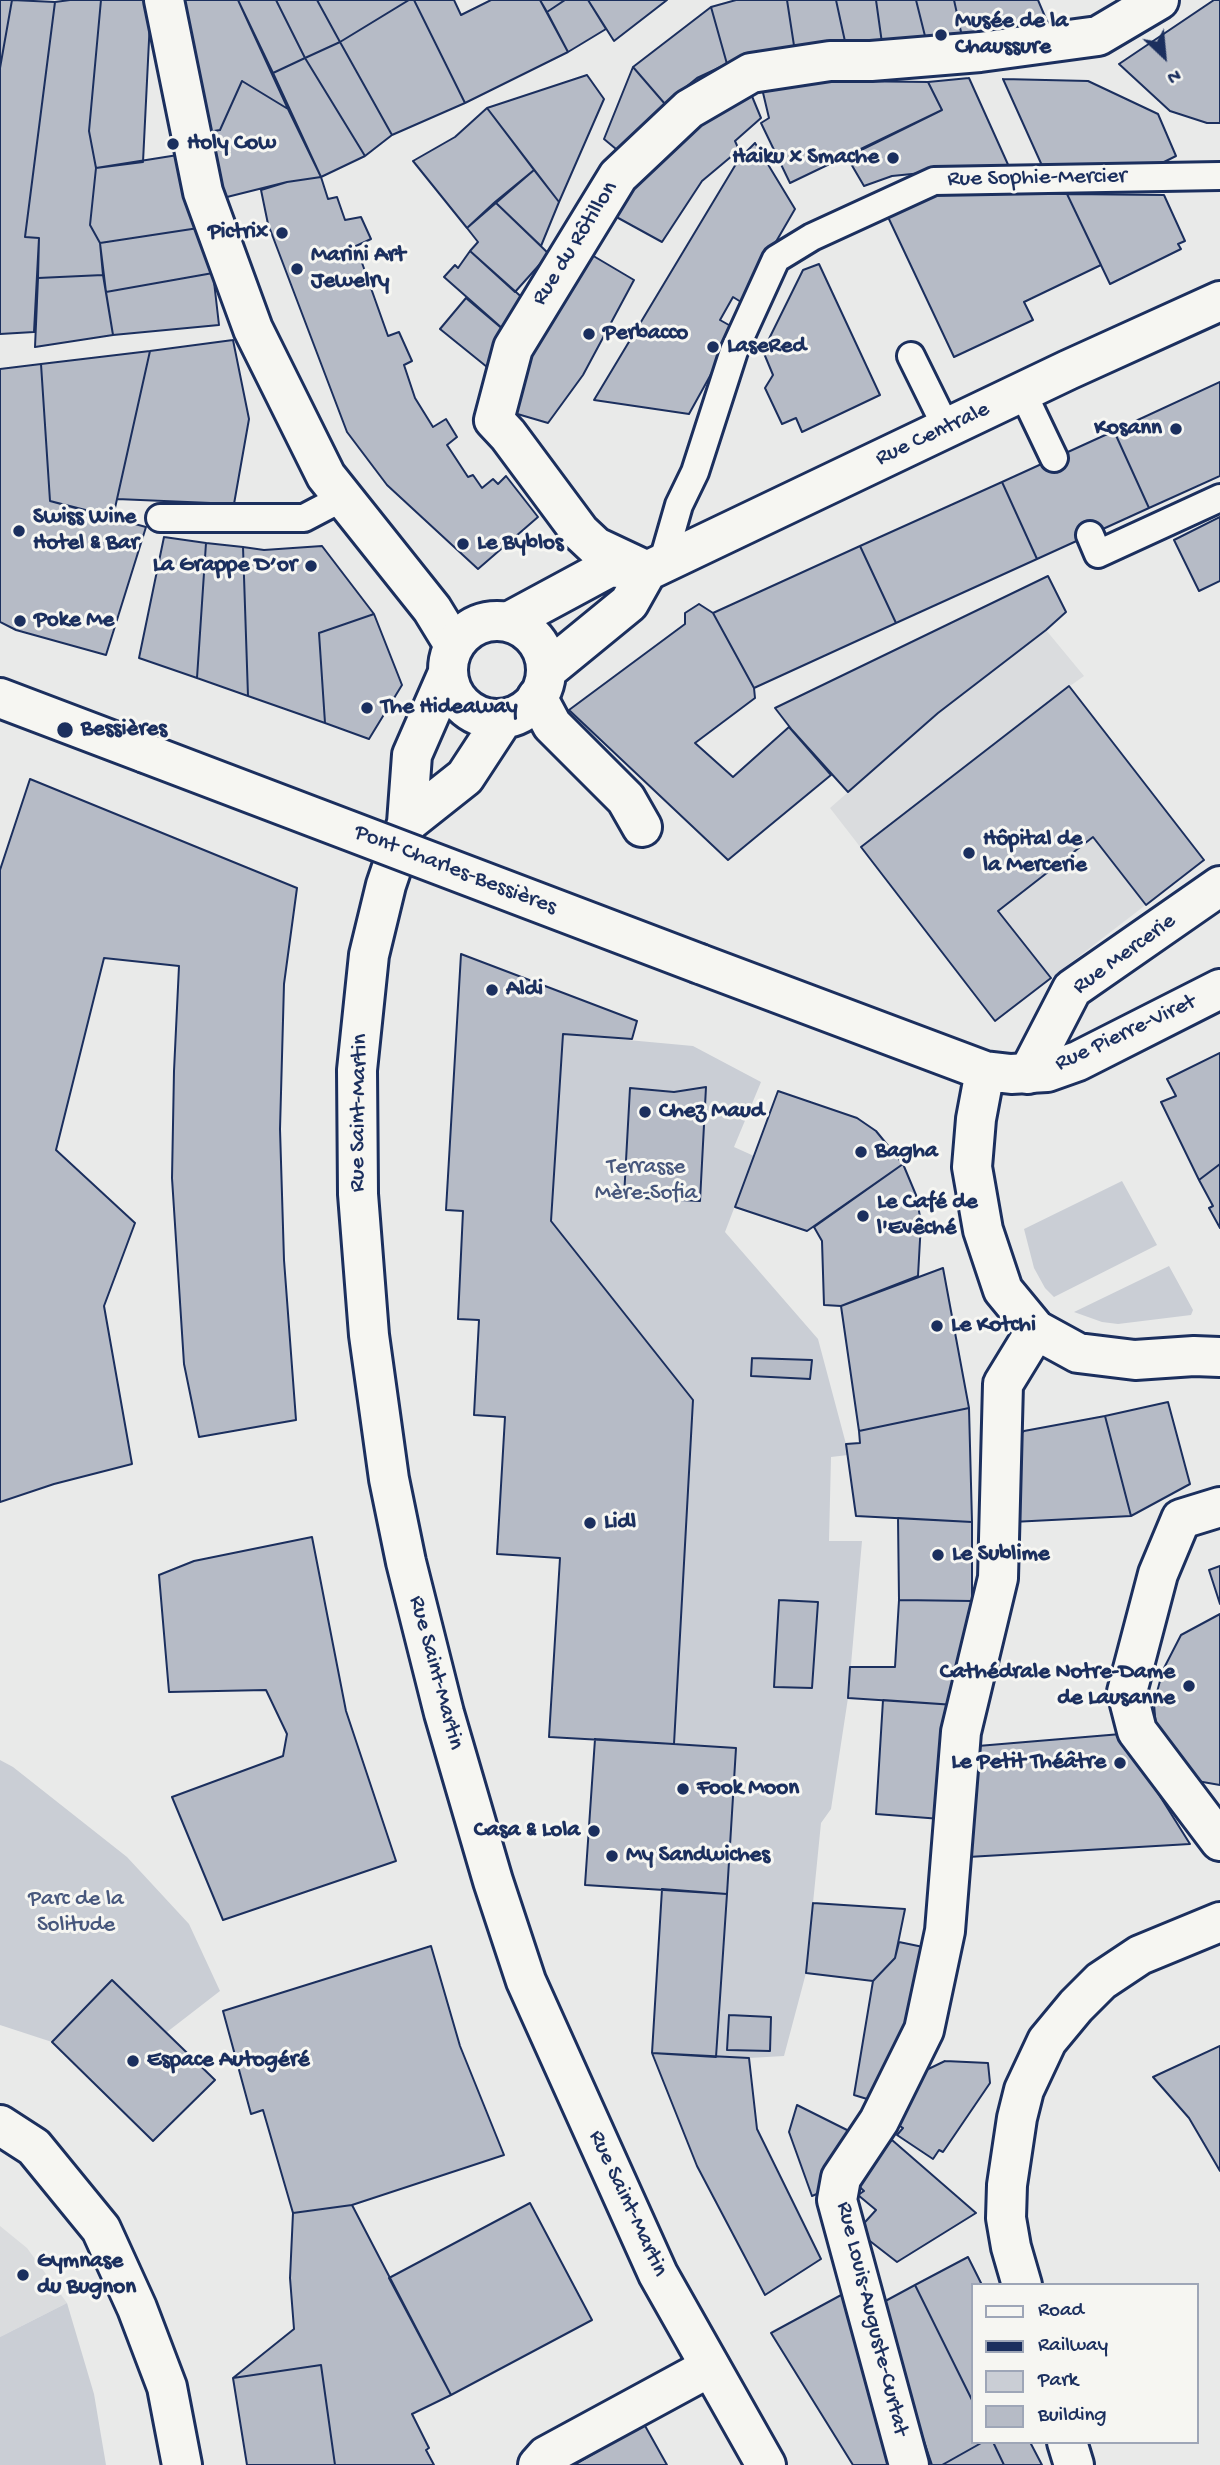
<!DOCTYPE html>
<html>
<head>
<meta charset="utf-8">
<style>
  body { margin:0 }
  #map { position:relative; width:1220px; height:2465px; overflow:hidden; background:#e9eae9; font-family:"Gochi Hand",sans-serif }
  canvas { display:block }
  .legend { position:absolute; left:971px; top:2283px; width:228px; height:161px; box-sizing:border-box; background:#f6f6f2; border:2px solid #9ea6b7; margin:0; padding:9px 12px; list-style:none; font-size:21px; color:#1b2f5e }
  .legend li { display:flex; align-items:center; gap:14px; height:35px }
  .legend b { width:35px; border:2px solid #9ea6b7 }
  .north { position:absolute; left:1129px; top:21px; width:70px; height:70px; -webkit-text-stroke:5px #f6f6f2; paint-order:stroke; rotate:154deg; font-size:19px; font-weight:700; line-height:28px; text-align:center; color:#1b2f5e }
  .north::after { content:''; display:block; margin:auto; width:24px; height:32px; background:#1b2f5e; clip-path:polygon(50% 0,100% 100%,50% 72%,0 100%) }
</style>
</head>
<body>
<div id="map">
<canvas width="1220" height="2465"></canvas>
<ul class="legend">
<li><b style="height:9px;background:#f6f6f2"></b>Road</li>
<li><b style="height:9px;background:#1b2f5e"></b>Railway</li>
<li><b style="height:19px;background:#caced5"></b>Park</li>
<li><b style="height:19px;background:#b6bbc6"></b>Building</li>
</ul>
<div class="north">N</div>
</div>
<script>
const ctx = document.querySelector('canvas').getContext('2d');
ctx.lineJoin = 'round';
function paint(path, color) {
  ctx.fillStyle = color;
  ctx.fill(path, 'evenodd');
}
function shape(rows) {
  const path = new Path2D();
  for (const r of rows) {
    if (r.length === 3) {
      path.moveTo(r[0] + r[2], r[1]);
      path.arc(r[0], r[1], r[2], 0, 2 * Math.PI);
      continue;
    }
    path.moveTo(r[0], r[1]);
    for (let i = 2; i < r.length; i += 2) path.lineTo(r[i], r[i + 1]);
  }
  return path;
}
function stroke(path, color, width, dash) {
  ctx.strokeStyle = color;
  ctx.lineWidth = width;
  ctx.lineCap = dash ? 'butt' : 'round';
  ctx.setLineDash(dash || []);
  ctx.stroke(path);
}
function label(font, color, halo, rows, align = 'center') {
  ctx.font = font + ' "Gochi Hand",sans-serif';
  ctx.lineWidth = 6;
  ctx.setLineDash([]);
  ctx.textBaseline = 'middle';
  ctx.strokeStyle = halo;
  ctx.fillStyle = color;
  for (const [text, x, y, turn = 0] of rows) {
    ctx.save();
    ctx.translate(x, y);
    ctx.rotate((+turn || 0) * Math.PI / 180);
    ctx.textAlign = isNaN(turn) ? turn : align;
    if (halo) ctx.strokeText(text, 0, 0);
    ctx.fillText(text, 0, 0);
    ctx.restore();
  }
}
paint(shape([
  [1046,630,1084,676,1070,686,1204,860,995,1021,830,808,938,713],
  [0,2226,27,2248,67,2303,0,2337]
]), '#dadcde');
paint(shape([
  [563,1034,693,1046,761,1082,734,1147,754,1156,725,1232,818,1339,846,1444,848,1455,831,1457,829,1541,862,1541,848,1698,831,1809,821,1823,806,1973,784,2056,749,2058,652,2053,662,1889,727,1894,736,1749,674,1744,693,1400,551,1221],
  [1122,1181,1157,1245,1054,1297,1045,1288,1034,1268,1024,1229],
  [1169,1266,1193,1310,1191,1315,1118,1324,1102,1322,1074,1312],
  [0,1760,13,1767,127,1857,189,1924,220,1991,167,2032,112,1980,52,2042,0,2025],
  [67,2303,94,2394,106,2465,0,2465,0,2337]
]), '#caced5');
const building = shape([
  [0,0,12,0,0,68,0,0],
  [12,0,55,2,25,237,39,238,34,332,0,334,0,68,12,0],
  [70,0,101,0,89,131,96,168,90,225,100,243,103,275,38,278,39,238,25,237,55,2,70,0],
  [101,0,151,0,143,162,96,168,89,131,101,0],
  [171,0,238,0,288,109,242,81,220,130,202,133,171,0],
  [238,0,276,0,305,58,273,73,238,0],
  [276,0,317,0,340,42,305,58,276,0],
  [317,0,409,0,340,42,317,0],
  [409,0,414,0,465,103,392,135,340,42,409,0],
  [414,0,454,0,461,15,491,0,540,0,568,52,465,103,414,0],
  [540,0,565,0,547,12,540,0],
  [565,0,588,0,606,29,568,52,547,12,565,0],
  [588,0,667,0,614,41,588,0],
  [736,0,787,0,795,52,727,64,711,7,736,0],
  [787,0,836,0,846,46,795,52,787,0],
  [836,0,876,0,882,43,846,46,836,0],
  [876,0,916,0,927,44,882,43,876,0],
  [916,0,954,0,963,41,927,44,916,0],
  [954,0,1038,0,1049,26,963,41,954,0],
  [1214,0,1220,0,1220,123,1207,123,1170,111,1119,64,1214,0],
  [711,7,727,64,697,78,665,104,633,67,711,7],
  [340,42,392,135,365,156,305,58,340,42],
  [305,58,365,156,321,177,273,73,305,58],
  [633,67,665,104,644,125,622,154,604,139,633,67],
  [587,75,604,99,559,202,487,108,587,75],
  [969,78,1010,169,972,168,892,176,864,186,847,157,942,110,928,82,969,78],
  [1003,79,1088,81,1158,114,1176,156,1152,168,1044,170,1003,79],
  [760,80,928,82,942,110,790,183,761,123,769,118,760,80],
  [242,81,288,109,321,177,287,182,211,201,195,134,220,130,242,81],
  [749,89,761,118,735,141,739,150,702,181,662,242,611,214,660,151,749,89],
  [487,108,534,170,467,228,413,161,455,137,487,108],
  [755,143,795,209,741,302,733,297,720,320,736,329,689,414,594,400,739,159,755,143],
  [184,154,205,227,100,243,90,225,96,168,184,154],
  [534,170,559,202,541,246,495,202,534,170],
  [321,177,328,199,337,197,345,220,361,217,371,239,356,246,388,336,399,332,412,361,404,365,415,398,433,427,446,419,457,437,447,445,468,477,473,475,482,488,493,479,498,484,506,476,538,517,478,569,387,485,347,432,268,224,261,190,287,182,321,177],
  [942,191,1067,194,1101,265,1024,302,1033,320,954,357,888,217,942,191],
  [1067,194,1164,195,1185,241,1178,244,1181,249,1110,284,1067,194],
  [495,202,549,254,515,292,470,251,478,242,467,228,495,202],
  [205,227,213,273,106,292,100,243,205,227],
  [470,251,526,301,503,329,444,277,455,265,458,268,470,251],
  [585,251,634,280,583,375,548,423,497,408,585,251],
  [819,264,880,395,802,432,796,418,782,424,765,388,773,375,763,351,803,270,819,264],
  [213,273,219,325,113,335,106,292,213,273],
  [103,275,113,335,35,347,38,278,103,275],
  [466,298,512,337,487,367,440,329,466,298],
  [233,340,249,419,234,504,117,499,150,351,233,340],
  [150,351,113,517,50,501,41,364,150,351],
  [41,364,50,501,146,527,106,655,16,630,0,622,0,369,41,364],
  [1220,382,1220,476,1149,508,1114,431,1220,382],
  [1114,431,1149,508,1037,559,1002,482,1114,431],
  [1002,482,1037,559,896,623,860,546,1002,482],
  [1220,517,1220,581,1199,591,1174,540,1220,517],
  [164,537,206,543,197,678,139,658,164,537],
  [206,543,243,547,248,696,197,678,206,543],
  [322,546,374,614,319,633,325,723,248,696,243,547,264,550,322,546],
  [860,546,896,623,754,688,713,613,860,546],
  [1048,576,1066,612,1046,630,938,713,848,792,792,730,775,708,1048,576],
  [699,604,713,613,754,688,755,698,695,743,733,777,789,727,831,775,728,860,569,710,685,624,685,613,699,604],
  [374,614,402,685,369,739,325,723,319,633,374,614],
  [1069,686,1204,860,1146,905,1093,837,998,911,1051,978,995,1021,861,847,1069,686],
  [30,779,297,888,284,984,280,1129,284,1260,296,1420,199,1437,184,1364,172,1178,174,1071,179,966,104,958,56,1150,135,1223,104,1306,132,1464,54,1484,0,1502,0,870,30,779],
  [461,954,637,1021,632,1039,563,1034,551,1221,693,1400,674,1744,549,1737,560,1558,497,1554,505,1417,474,1415,479,1320,458,1319,463,1211,446,1210,461,954],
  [1220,1053,1220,1164,1199,1180,1161,1102,1176,1096,1167,1079,1220,1053],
  [706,1087,700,1201,624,1197,630,1088,674,1092,706,1087],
  [778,1091,857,1118,876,1131,903,1164,807,1231,735,1207,778,1091],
  [903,1164,916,1195,921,1222,918,1276,841,1306,824,1305,822,1241,814,1227,903,1164],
  [1220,1164,1220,1228,1209,1208,1213,1206,1199,1180,1220,1164],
  [943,1268,969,1408,859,1431,841,1306,943,1268],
  [752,1358,812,1360,810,1379,751,1376,752,1358],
  [1168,1402,1190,1484,1131,1516,1105,1416,1168,1402],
  [969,1408,972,1522,856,1516,846,1444,860,1443,859,1431,969,1408],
  [1105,1416,1131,1516,1012,1522,1009,1444,1024,1431,1105,1416],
  [898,1518,972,1522,972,1601,899,1600,898,1518],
  [312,1537,346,1711,396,1861,223,1920,172,1797,283,1756,287,1734,266,1690,169,1692,159,1575,194,1561,312,1537],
  [1220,1566,1220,1604,1209,1570,1220,1566],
  [779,1600,818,1602,812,1688,774,1687,779,1600],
  [899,1600,972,1601,955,1705,848,1698,850,1667,895,1667,899,1600],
  [1220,1614,1220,1785,1197,1781,1157,1743,1154,1703,1163,1670,1181,1635,1220,1614],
  [883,1700,955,1705,941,1819,876,1814,883,1700],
  [1121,1734,1190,1844,968,1857,966,1747,1121,1734],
  [595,1739,736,1748,727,1894,585,1885,595,1739],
  [662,1889,727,1894,716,2057,652,2053,662,1889],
  [813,1903,905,1909,895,1958,873,1981,806,1973,813,1903],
  [899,1942,928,1948,912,2031,877,2102,854,2095,873,1981,895,1958,899,1942],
  [431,1946,460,2046,504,2155,352,2205,293,2213,263,2110,251,2114,223,2011,431,1946],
  [112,1980,215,2080,153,2141,52,2042,112,1980],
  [729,2015,771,2017,770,2051,727,2050,729,2015],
  [1220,2046,1220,2171,1189,2118,1153,2077,1220,2046],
  [652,2053,749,2058,757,2129,821,2259,765,2295,697,2166,652,2053],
  [945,2061,988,2063,990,2083,943,2152,939,2150,933,2159,897,2135,903,2128,894,2122,920,2073,945,2061],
  [797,2105,857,2135,824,2191,812,2196,789,2132,797,2105],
  [892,2140,976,2213,897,2262,857,2231,876,2210,858,2195,864,2191,852,2180,892,2140],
  [530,2203,592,2320,451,2395,389,2278,530,2203],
  [352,2205,451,2395,412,2414,429,2448,426,2450,434,2465,335,2465,321,2365,233,2378,294,2329,290,2278,293,2213,352,2205],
  [968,2257,982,2285,973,2285,973,2402,915,2285,968,2257],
  [915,2285,973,2402,973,2442,983,2442,942,2465,932,2465,878,2305,915,2285],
  [843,2294,900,2465,853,2465,771,2333,843,2294],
  [321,2365,335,2465,247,2465,233,2378,321,2365],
  [644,2424,667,2465,574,2465,644,2424],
  [983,2442,993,2442,1004,2465,942,2465,983,2442],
  [993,2442,1030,2442,1042,2465,1004,2465,993,2442]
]);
paint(building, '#b6bbc6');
stroke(building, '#1b2f5e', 2);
const service = shape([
  [911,356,947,429],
  [1023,393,1054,458],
  [160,518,304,518,344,497],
  [1090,535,1098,554,1220,498],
  [662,564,679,505,695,472,734,351,776,259,812,237,934,181,1220,176]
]);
const pedestrian = shape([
  [164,0,203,192,253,329,326,476,432,609,454,645],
  [647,571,596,547,580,532,508,435,494,420,513,348,618,176,689,109,751,73,830,61,871,61,980,52,1098,36,1159,0],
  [537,697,552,725,626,799,642,827],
  [1028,1074,1072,989,1220,886],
  [909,2465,837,2200,841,2178,879,2121,924,2030,945,1931,961,1732,998,1578,1003,1384,1036,1330]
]);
const minor = shape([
  [0,698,145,753],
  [700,964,985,1071,1011,1074,1047,1072,1078,1061,1220,989],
  [985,1071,976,1119,972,1167,983,1230,1003,1290,1036,1330,1078,1353,1135,1360,1194,1356,1220,1357],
  [1220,1507,1181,1519,1158,1574,1127,1692,1137,1731,1220,1841],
  [1022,2285,1011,2247,1006,2218,1007,2185,1017,2118,1024,2090,1047,2041,1076,2006,1101,1981,1140,1955,1220,1922],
  [1067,2442,1074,2465],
  [538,2465,546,2456,710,2367]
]);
const tertiary = shape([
  [497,670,49],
  [508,622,610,567,647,571,1068,370,1220,301],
  [546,671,629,603,647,571],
  [447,675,412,755,407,823,386,885,369,955,357,1070,358,1194,369,1335,389,1479,406,1562,444,1713,493,1881,526,1981,658,2274,766,2465],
  [407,823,465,777,503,719]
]);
const secondary = shape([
  [0,2125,34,2147,101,2229,137,2308,167,2387,182,2465]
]);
stroke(service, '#1b2f5e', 32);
stroke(pedestrian, '#1b2f5e', 44);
stroke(minor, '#1b2f5e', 44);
stroke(tertiary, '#1b2f5e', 44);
stroke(secondary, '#1b2f5e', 44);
stroke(service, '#f6f6f2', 26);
stroke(pedestrian, '#f6f6f2', 38);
stroke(minor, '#f6f6f2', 38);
stroke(tertiary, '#f6f6f2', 38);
stroke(secondary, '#f6f6f2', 38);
const rail = shape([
  [150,746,705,953],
  [143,765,698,973]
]);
stroke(rail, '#1b2f5e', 8);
stroke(rail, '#f6f6f2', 5, [16]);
const minorBridge = shape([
  [145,753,700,964]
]);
stroke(minorBridge, '#1b2f5e', 44, []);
stroke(minorBridge, '#f6f6f2', 38);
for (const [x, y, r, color] of [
  [941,35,7,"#1b2f5e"],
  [173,144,7,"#1b2f5e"],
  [893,158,7,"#1b2f5e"],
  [282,233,7,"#1b2f5e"],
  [297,269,7,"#1b2f5e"],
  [589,334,7,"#1b2f5e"],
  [713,347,7,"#1b2f5e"],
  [1176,429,7,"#1b2f5e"],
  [19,531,7,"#1b2f5e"],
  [463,544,7,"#1b2f5e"],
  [311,566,7,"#1b2f5e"],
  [20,621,7,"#1b2f5e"],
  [367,708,7,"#1b2f5e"],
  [65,730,9,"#1b2f5e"],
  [969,853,7,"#1b2f5e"],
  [492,990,7,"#1b2f5e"],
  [645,1112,7,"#1b2f5e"],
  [861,1152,7,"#1b2f5e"],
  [863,1216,7,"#1b2f5e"],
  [937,1326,7,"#1b2f5e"],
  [590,1523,7,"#1b2f5e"],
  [938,1555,7,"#1b2f5e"],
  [1189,1686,7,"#1b2f5e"],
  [1120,1763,7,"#1b2f5e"],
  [683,1789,7,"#1b2f5e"],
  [594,1831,7,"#1b2f5e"],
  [612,1856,7,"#1b2f5e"],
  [133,2061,7,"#1b2f5e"],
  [23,2275,7,"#1b2f5e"]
]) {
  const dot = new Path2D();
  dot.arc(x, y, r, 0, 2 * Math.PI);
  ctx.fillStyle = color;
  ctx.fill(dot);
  stroke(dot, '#f6f6f2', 2.5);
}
label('bold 23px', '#1b2f5e', '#f6f6f2', [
  ["Musée de la",955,22],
  ["Chaussure",955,48],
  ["Holy Cow",187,144],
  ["Haiku x Smache",879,158,"right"],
  ["Pictrix",268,233,"right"],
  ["Marini Art",311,256],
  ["Jewelry",311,282],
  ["Perbacco",603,334],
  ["LaseRed",727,347],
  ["Kosann",1162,429,"right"],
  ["Swiss Wine",33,518],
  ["Hotel & Bar",33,544],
  ["Le Byblos",477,544],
  ["La Grappe D’or",297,566,"right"],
  ["Poke Me",34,621],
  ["The Hideaway",381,708],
  ["Bessières",81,730],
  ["Hôpital de",983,840],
  ["la Mercerie",983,866],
  ["Aldi",506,990],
  ["Chez Maud",659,1112],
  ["Bagha",875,1152],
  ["Le Café de",877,1203],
  ["l'Evêché",877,1229],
  ["Le Kotchi",951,1326],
  ["Lidl",604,1523],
  ["Le Sublime",952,1555],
  ["Cathédrale Notre-Dame",1175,1673,"right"],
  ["de Lausanne",1175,1699,"right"],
  ["Le Petit Théâtre",1106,1763,"right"],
  ["Fook Moon",697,1789],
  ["Casa & Lola",580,1831,"right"],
  ["My Sandwiches",626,1856],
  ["Espace Autogéré",147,2061],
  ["Gymnase",37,2262],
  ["du Bugnon",37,2288]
], 'left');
label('23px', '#1b2f5e', '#f6f6f2', [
  ["Rue Sophie-Mercier",1037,179,-1],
  ["Rue du Rôtillon",576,244,-58],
  ["Rue Centrale",933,435,-25],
  ["Pont Charles-Bessières",455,871,21],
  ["Rue Mercerie",1125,955,-36],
  ["Rue Pierre-Viret",1126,1034,-25],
  ["Rue Saint-Martin",360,1113,-89],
  ["Rue Saint-Martin",435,1673,75],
  ["Rue Saint-Martin",627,2204,65],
  ["Rue Louis-Auguste-Curtat",871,2319,76]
]);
label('23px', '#47577c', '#f6f6f2', [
  ["Terrasse",646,1168],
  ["Mère-Sofia",646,1194],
  ["Parc de la",76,1900],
  ["Solitude",76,1926]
]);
</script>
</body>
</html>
